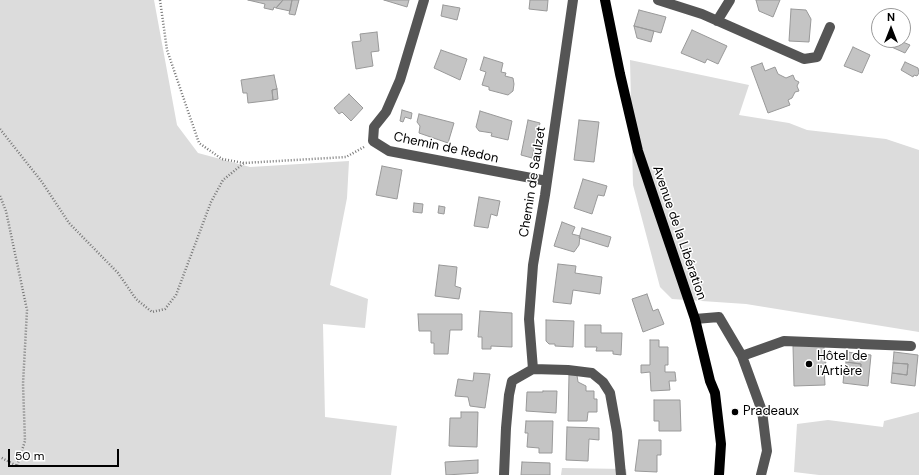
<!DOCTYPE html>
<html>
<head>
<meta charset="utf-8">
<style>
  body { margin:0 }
  #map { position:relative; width:919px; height:475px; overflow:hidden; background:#fff; font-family:"DM Sans",sans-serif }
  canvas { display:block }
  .north { position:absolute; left:871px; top:8px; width:40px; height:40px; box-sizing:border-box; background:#fff; border:1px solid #999; border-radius:50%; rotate:0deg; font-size:11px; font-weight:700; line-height:16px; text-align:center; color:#000 }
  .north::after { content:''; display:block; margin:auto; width:14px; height:18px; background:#000; clip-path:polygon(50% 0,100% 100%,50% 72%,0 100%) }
  .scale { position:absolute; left:8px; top:449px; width:111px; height:18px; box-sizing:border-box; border:2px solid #000; border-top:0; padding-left:5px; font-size:12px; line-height:14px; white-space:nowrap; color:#000; -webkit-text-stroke:3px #fff; paint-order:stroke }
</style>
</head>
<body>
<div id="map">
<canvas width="919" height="475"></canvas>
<div class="north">N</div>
<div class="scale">50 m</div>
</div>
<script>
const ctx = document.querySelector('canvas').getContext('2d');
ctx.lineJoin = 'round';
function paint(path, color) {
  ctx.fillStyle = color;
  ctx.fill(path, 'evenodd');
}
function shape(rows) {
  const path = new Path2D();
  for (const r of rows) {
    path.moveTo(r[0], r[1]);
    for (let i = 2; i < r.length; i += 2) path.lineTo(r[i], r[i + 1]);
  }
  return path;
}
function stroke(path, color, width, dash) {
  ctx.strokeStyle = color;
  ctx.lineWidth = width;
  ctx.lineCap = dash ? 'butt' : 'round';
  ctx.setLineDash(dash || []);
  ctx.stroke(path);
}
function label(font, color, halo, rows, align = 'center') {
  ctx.font = font + ' "DM Sans",sans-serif';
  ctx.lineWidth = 3;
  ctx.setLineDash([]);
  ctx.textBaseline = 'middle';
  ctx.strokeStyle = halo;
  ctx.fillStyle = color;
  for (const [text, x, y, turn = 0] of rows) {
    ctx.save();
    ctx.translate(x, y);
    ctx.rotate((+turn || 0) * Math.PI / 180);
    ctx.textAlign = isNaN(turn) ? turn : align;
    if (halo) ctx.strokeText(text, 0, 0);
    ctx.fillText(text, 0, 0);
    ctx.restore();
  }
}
paint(shape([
  [0,0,154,0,177,125,198,153,250,167,349,161,347,198,330,285,368,299,365,328,323,324,325,417,397,426,391,475,0,475],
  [630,60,749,85,739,115,789,123,807,130,886,139,919,150,919,332,746,304,672,299,660,287,633,185],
  [919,412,919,475,819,475,794,472,797,424,828,420,883,427,884,421],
  [562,468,626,469,627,475,561,475]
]), '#dcdcdc');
const building = shape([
  [248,0,283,0,276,8,274,7,273,10,264,8,265,4,248,0],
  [283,0,292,0,290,11,276,8,283,0],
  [292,0,299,0,295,15,289,14,292,0],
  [384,0,409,0,407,7,384,0],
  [530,0,548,0,547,11,529,9,530,0],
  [756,0,780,0,773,17,759,11,756,0],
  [443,5,460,8,457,20,441,16,443,5],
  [791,9,806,10,811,19,809,42,789,41,791,9],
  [639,10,666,17,661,33,634,26,639,10],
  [634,26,654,31,651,42,637,38,634,26],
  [692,30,727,46,718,64,707,59,705,63,681,53,692,30],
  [377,32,379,51,371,52,373,66,356,69,352,42,361,41,360,34,377,32],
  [889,40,898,40,910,45,905,53,887,45,889,40],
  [853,47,870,55,862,73,844,66,853,47],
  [441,50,467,59,460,80,434,68,441,50],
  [484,57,503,63,501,72,506,73,505,76,513,78,514,84,513,91,508,95,489,90,489,87,482,85,486,72,480,70,484,57],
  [905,62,918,68,919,73,917,76,914,75,913,77,901,70,905,62],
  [762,63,765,71,775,67,778,74,786,78,793,75,795,80,799,82,797,86,799,91,795,92,792,98,788,100,790,105,768,113,751,67,762,63],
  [274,75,277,89,272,90,273,100,248,103,247,93,243,93,241,80,274,75],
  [277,89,278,99,273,100,272,90,277,89],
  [349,94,363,108,351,121,342,112,339,114,334,108,349,94],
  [402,110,412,113,411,119,405,117,403,122,400,121,402,110],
  [480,111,512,121,508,140,491,136,492,133,479,131,476,127,480,111],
  [419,114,454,123,448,143,419,133,420,126,417,122,419,114],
  [528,120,540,123,532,158,521,155,528,120],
  [579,120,599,122,594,162,574,160,579,120],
  [382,166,402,170,397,199,376,195,382,166],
  [583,179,607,186,604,196,598,195,592,214,574,208,583,179],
  [479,197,500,201,497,216,491,214,488,228,474,226,479,197],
  [414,203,423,204,422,213,413,212,414,203],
  [439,206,445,207,444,214,438,213,439,206],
  [562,222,575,227,572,234,580,236,579,245,574,252,554,246,562,222],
  [582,228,611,237,608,247,579,238,582,228],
  [558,264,576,266,575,273,602,277,600,294,573,290,571,304,553,302,558,264],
  [439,265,457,267,455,286,461,288,459,299,435,296,439,265],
  [647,294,653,311,658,309,664,324,643,332,632,299,647,294],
  [480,311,512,313,512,347,491,346,491,349,482,349,482,337,478,337,480,311],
  [418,314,462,314,462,330,450,330,448,354,434,354,434,343,431,343,431,331,419,331,418,314],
  [546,320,574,321,573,347,555,346,555,344,549,344,546,341,546,320],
  [585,325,601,325,601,333,622,333,621,355,613,354,613,351,596,351,597,347,585,347,585,325],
  [650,340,659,340,659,347,668,347,668,365,665,365,665,372,675,372,676,381,669,381,670,390,651,391,650,372,641,373,641,365,650,365,650,340],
  [824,345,824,362,826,362,824,367,825,385,794,386,793,346,824,345],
  [847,352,871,355,868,386,843,383,844,373,860,375,861,364,846,362,847,352],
  [894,352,918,355,915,386,891,383,892,373,907,375,908,364,893,363,894,352],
  [846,362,861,364,860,375,844,373,846,362],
  [893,363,908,364,907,375,892,373,893,363],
  [474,373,490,374,485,408,470,406,468,397,455,396,458,379,473,381,474,373],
  [569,375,577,375,578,382,586,386,586,391,594,391,594,399,597,399,597,412,588,412,587,421,568,421,569,375],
  [543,391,557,391,556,413,526,411,527,392,543,392,543,391],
  [654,400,680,400,681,431,659,431,659,421,654,421,654,400],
  [461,412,478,412,477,447,449,446,450,418,461,418,461,412],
  [526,421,553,421,552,453,539,453,539,448,527,447,528,433,525,433,526,421],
  [567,427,599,428,599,440,589,439,588,461,566,460,567,427],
  [639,440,661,440,661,455,657,455,657,472,635,471,639,440],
  [478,460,478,473,446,475,445,462,478,460],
  [522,462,550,463,550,475,521,475,522,462]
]);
paint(building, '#c4c4c4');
stroke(building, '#999', 1);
stroke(shape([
  [160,0,167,50,199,143,222,159,244,163,346,157,364,147],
  [0,129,42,182,69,223,118,273,136,299,152,312,165,309,176,295,211,202,223,180,244,163],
  [0,196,6,211,27,310,23,384,25,441,17,466,0,457]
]), '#777', 2.5, [1, 2]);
stroke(shape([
  [424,0,400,80,386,112,374,127,373,141,389,151,547,181],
  [658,0,702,14,804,59,817,57,830,27],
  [717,21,730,0],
  [695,319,719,317,742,356,762,411,767,451,761,475],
  [742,356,784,341,911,346],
  [533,369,529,319,533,265,545,195,573,0],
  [504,475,506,428,509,395,512,381,533,369,568,370,592,373,603,382,610,393,617,432,621,475]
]), '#555', 10);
stroke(shape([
  [605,0,620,74,638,151,695,319,710,381,715,393,721,444,719,475]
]), '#000', 10);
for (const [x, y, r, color] of [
  [809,364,4,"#000"],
  [735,412,4,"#000"]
]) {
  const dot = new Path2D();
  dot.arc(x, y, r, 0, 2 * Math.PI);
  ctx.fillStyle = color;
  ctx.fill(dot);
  stroke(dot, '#fff', 1.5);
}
label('13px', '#000', '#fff', [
  ["Chemin de Redon",446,148,12],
  ["Chemin de Saulzet",533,182,-81],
  ["Avenue de la Libération",679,233,71]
]);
label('13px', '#000', '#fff', [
  ["Hôtel de",817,357],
  ["l'Artière",817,372],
  ["Pradeaux",743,412]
], 'left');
</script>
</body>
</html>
